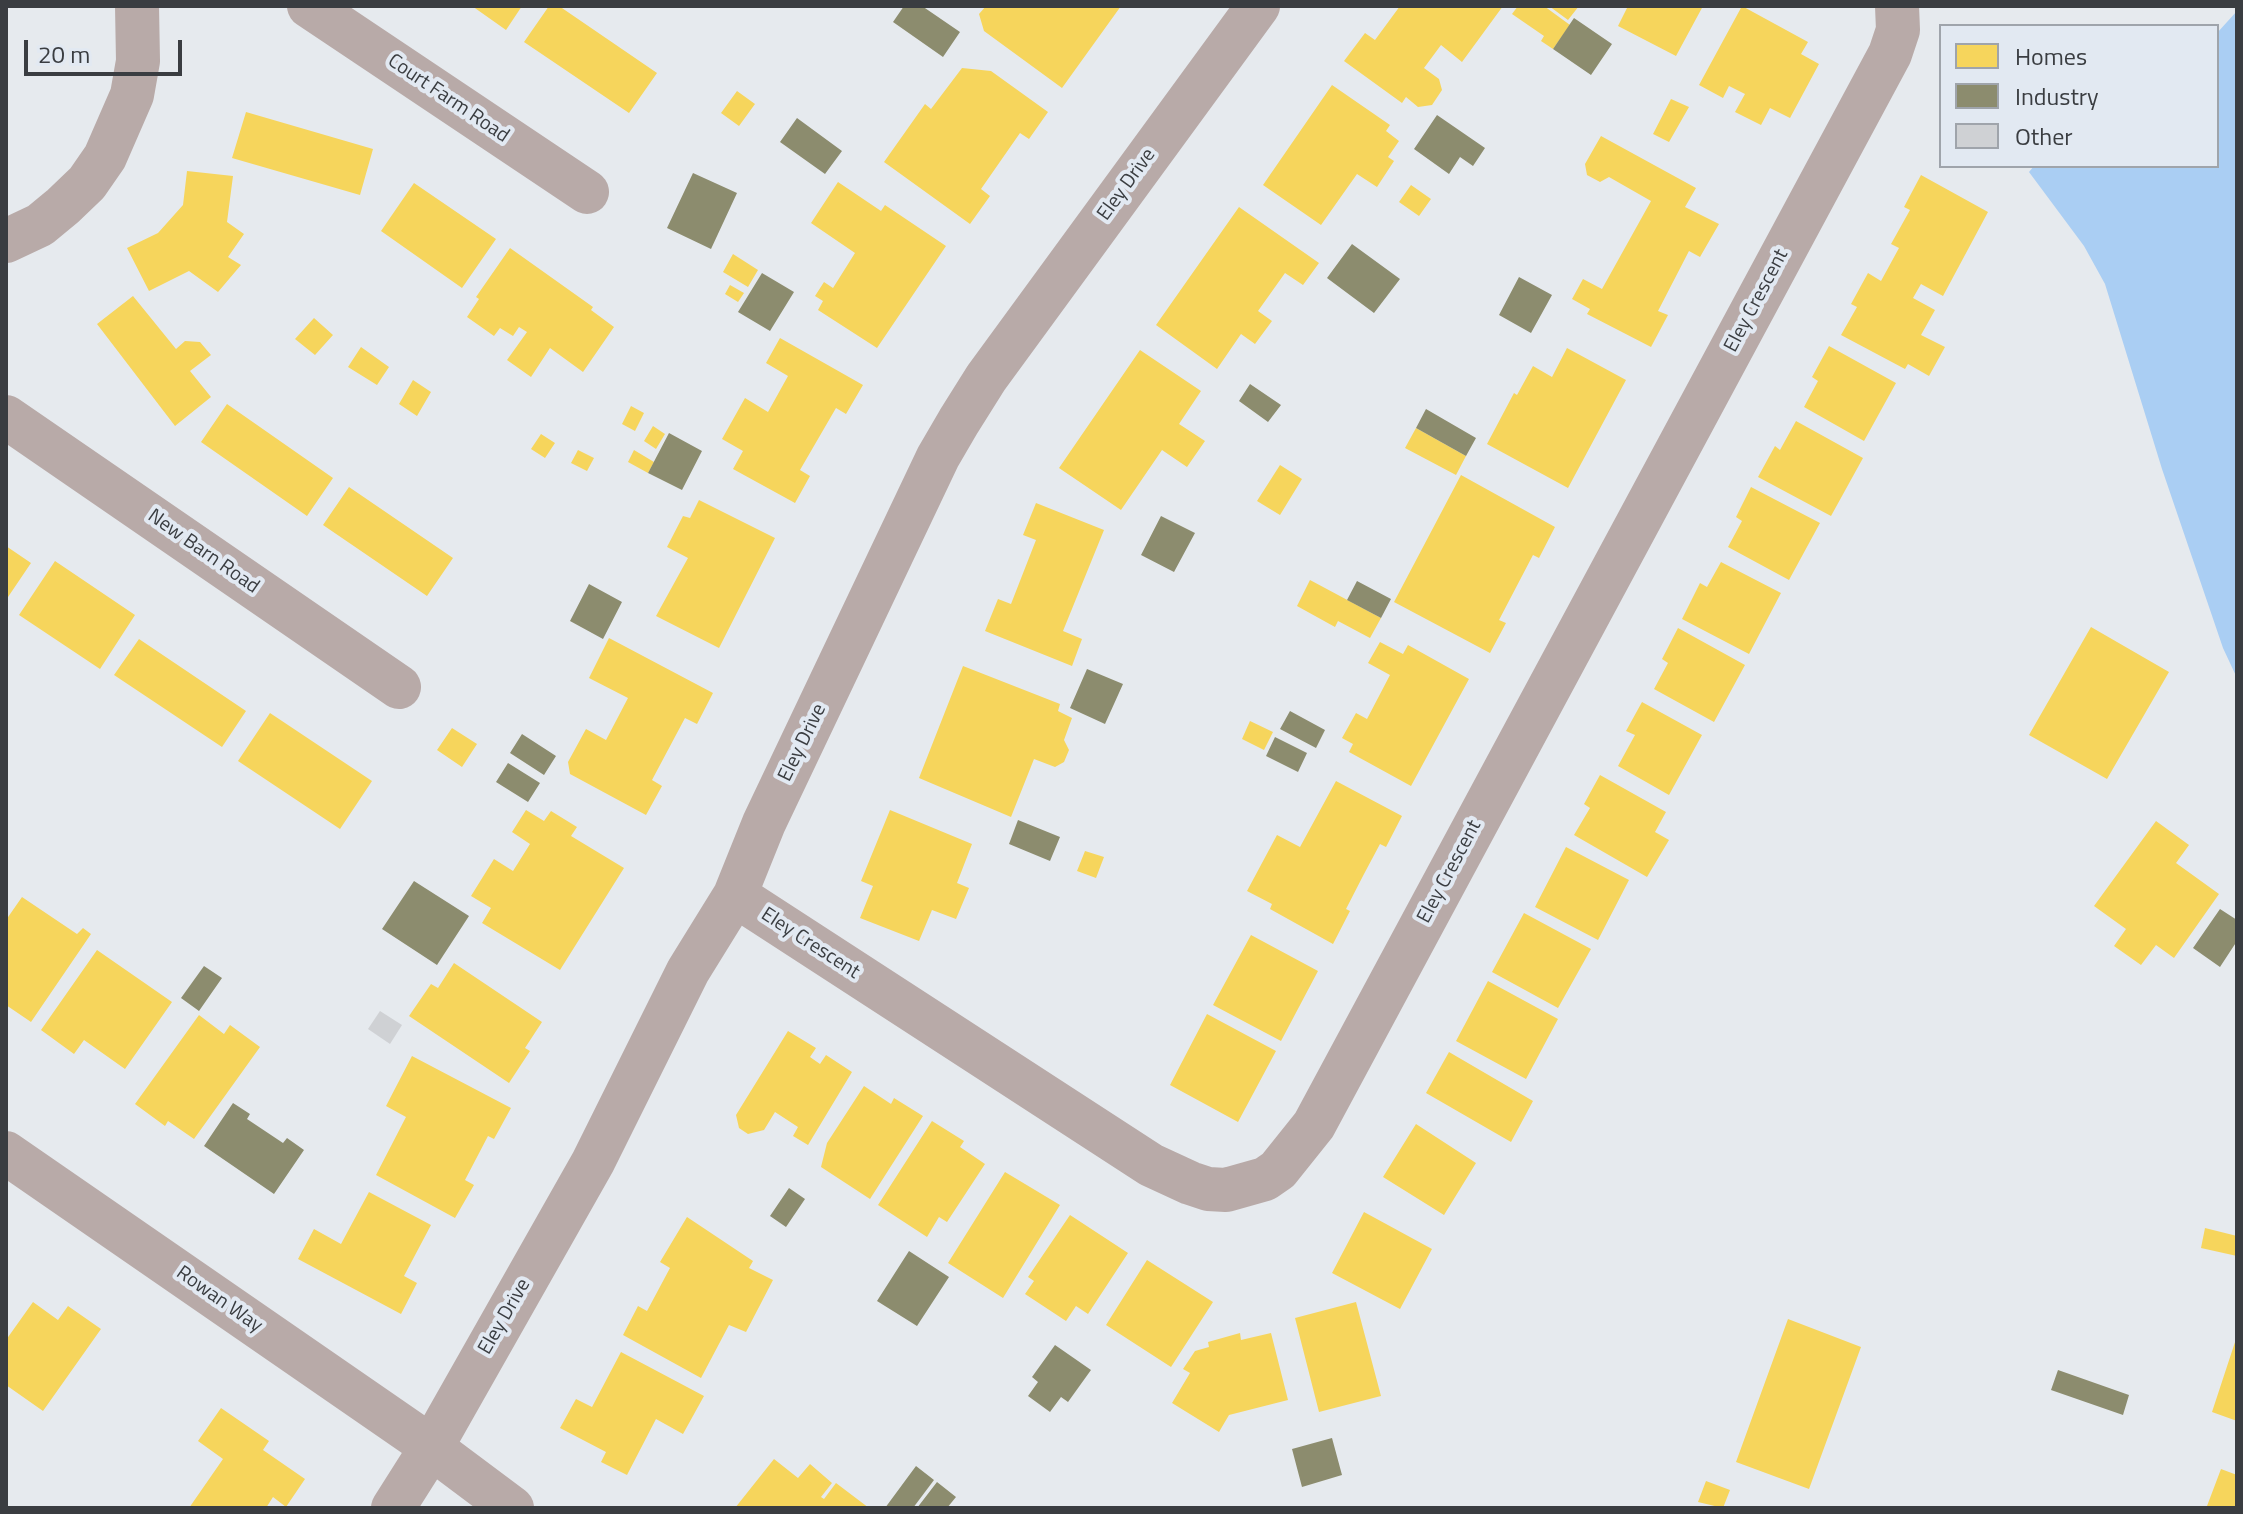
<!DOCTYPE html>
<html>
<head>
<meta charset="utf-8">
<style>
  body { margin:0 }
  #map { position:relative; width:2243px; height:1514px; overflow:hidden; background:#e6eaee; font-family:"Titillium Web",sans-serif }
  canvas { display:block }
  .frame { position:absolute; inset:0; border:8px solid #3a3d41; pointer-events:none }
  .legend { position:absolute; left:1939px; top:24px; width:280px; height:144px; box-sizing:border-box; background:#e2e9f2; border:2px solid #9fa4ab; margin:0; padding:10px 14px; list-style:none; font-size:24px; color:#3a3d41 }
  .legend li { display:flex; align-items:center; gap:16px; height:40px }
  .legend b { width:40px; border:2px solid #9fa4ab }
  .scale { position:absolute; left:24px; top:40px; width:158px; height:36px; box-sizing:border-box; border:4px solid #3a3d41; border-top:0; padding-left:10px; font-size:24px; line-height:28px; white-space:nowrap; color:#3a3d41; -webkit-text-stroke:6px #e2e9f2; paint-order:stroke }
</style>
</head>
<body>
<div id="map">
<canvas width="2243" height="1514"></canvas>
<div class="frame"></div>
<ul class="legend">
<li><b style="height:22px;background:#f6d55c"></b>Homes</li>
<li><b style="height:22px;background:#8c8c6e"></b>Industry</li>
<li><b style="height:22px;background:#cfd1d4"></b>Other</li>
</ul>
<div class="scale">20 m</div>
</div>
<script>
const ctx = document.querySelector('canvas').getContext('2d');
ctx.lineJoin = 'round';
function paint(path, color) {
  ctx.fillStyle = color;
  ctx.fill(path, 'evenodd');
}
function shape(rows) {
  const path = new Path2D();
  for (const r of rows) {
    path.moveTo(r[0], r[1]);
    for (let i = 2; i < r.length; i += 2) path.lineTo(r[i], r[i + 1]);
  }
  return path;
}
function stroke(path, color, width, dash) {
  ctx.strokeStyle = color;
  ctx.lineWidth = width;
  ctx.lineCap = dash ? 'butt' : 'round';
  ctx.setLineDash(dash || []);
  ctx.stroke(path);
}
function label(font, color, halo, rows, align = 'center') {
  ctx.font = font + ' "Titillium Web",sans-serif';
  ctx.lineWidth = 8;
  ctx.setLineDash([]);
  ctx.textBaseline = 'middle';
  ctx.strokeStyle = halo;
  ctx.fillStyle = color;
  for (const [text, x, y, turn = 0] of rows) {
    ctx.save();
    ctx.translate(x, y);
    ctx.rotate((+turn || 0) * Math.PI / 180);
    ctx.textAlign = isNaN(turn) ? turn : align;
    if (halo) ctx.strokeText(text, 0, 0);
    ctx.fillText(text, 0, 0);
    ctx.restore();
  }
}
paint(shape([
  [2237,11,2237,678,2223,648,2162,469,2105,284,2084,246,2029,172,2034,166,2217,166,2217,33]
]), '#aacef3');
paint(shape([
  [472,6,522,6,506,30],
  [549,6,559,6,657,73,629,113,524,42],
  [986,6,1121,6,1062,88,984,31,979,14],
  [1400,6,1503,6,1462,62,1441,45,1424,68,1439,79,1442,90,1432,105,1418,107,1406,97,1402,103,1344,61,1365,33,1375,40],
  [1518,6,1544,6,1570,25,1553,49,1541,41,1544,36,1512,14],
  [1549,6,1579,6,1568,20],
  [1628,6,1703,6,1676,56,1618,26],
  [1742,6,1808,42,1801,54,1819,64,1790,118,1770,108,1761,125,1735,112,1745,94,1729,86,1723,98,1699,85],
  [962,68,991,71,1048,112,1029,139,1020,133,981,189,990,196,970,224,884,162,925,104,931,109],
  [1332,85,1390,125,1386,131,1399,141,1388,157,1394,161,1377,187,1357,174,1321,225,1263,185],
  [737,91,755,104,739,126,721,113],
  [1671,99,1689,107,1669,142,1653,134],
  [246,112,373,149,360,195,232,158],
  [1601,136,1696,188,1685,207,1719,224,1700,257,1689,251,1658,311,1668,315,1651,347,1587,314,1590,309,1572,299,1583,279,1602,289,1651,201,1609,177,1600,182,1587,175,1585,164],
  [187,171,233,176,227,222,244,234,228,257,241,265,218,292,189,271,149,291,127,248,158,233,183,205],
  [1921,175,1988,212,1943,296,1921,284,1913,298,1935,310,1921,335,1945,347,1929,376,1908,364,1905,369,1841,335,1857,307,1851,304,1868,273,1881,281,1899,248,1891,244,1910,210,1904,207],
  [838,182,881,211,885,205,946,246,877,348,818,310,823,301,815,296,824,282,833,288,855,253,811,223],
  [414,183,496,239,462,288,381,231],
  [1411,185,1431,199,1419,216,1399,202],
  [1239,207,1319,263,1303,285,1285,273,1258,311,1272,321,1255,344,1241,334,1217,369,1156,325],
  [510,248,593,307,591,310,614,327,583,372,550,348,531,377,507,360,527,332,519,327,513,336,500,328,494,336,467,317,479,299,476,297],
  [733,254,758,270,748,287,723,272],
  [730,285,744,293,738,302,725,294],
  [133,296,176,349,185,341,200,342,211,355,190,371,211,397,175,426,97,324],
  [314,318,333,335,315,355,295,339],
  [780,338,863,385,846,414,836,408,800,470,810,476,795,503,733,469,743,451,722,439,745,398,768,412,788,376,766,363],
  [1829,346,1896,383,1864,441,1804,407,1818,381,1812,377],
  [361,347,389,367,377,385,348,367],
  [1567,348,1626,380,1568,488,1487,444,1514,393,1517,395,1533,366,1552,377],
  [1140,350,1201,391,1179,424,1205,441,1187,467,1162,450,1121,510,1059,468],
  [413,380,431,392,417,416,399,404],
  [227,404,333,478,307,516,201,442],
  [631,406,644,413,635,431,622,424],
  [1796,421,1863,458,1831,516,1758,477,1775,446,1780,450],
  [653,426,665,434,656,449,644,441],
  [1416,428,1466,456,1456,475,1405,448],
  [541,434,555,443,545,458,531,449],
  [578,450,594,458,587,471,571,463],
  [634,450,654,462,648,473,628,462],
  [1280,465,1302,479,1280,515,1257,501],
  [1461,475,1555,527,1539,558,1533,555,1499,620,1506,623,1490,653,1394,602],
  [349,487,453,558,427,596,323,525],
  [1751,487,1820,523,1789,580,1728,547,1742,521,1736,517],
  [699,500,775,538,719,648,656,616,688,558,667,547,683,516,690,518],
  [1036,503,1104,530,1063,631,1082,639,1072,666,985,631,998,599,1011,604,1036,540,1023,535],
  [6,546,31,563,6,600],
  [55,561,135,615,100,669,19,615],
  [1721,562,1781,593,1749,654,1682,619,1700,583,1707,587],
  [1310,580,1381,618,1370,638,1338,621,1335,627,1297,606],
  [2091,627,2169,672,2107,779,2029,735],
  [1678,628,1745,665,1714,722,1654,689,1668,663,1662,659],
  [609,638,713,693,697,724,685,718,652,780,662,786,646,815,570,774,568,762,586,729,606,740,628,698,589,678],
  [139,639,246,711,222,747,114,675],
  [1380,642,1403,654,1408,645,1469,679,1411,786,1349,752,1353,744,1342,738,1356,713,1367,719,1390,675,1368,663],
  [963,666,1060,704,1058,711,1072,718,1064,740,1069,750,1064,762,1055,767,1034,759,1011,817,919,778],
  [1642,702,1702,735,1669,795,1618,766,1635,735,1626,731],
  [270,713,372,781,340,829,238,761],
  [1250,721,1273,732,1264,750,1242,739],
  [452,728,477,744,462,767,437,750],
  [1600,775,1666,812,1655,832,1669,840,1647,877,1574,835,1590,808,1584,804],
  [1336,781,1402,816,1386,847,1380,844,1364,874,1346,909,1350,911,1333,944,1270,909,1272,904,1247,891,1277,835,1300,847],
  [526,810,544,821,551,811,577,827,571,836,624,868,560,970,482,923,491,908,471,896,494,859,513,871,530,844,512,832],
  [890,810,972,844,957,883,969,888,956,919,932,910,919,941,860,918,873,886,861,881],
  [2156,821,2189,845,2176,863,2219,894,2174,958,2156,945,2141,965,2114,946,2126,929,2094,906],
  [1566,847,1629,880,1598,940,1535,907],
  [1085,851,1104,857,1096,878,1077,871],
  [22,897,77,934,83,928,91,934,31,1022,6,1005,6,920],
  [1524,913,1591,949,1558,1008,1492,972],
  [1251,935,1318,971,1281,1041,1213,1005],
  [97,950,172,1002,125,1069,84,1040,74,1054,41,1030],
  [454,963,542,1022,525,1048,530,1051,509,1083,409,1016,431,984,438,988],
  [1488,981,1558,1019,1526,1079,1456,1041],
  [1207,1014,1276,1051,1238,1122,1170,1085],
  [199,1015,224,1034,230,1025,260,1047,194,1139,168,1121,165,1126,135,1104],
  [788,1031,816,1048,810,1057,820,1064,826,1055,852,1072,808,1145,793,1136,798,1127,775,1112,764,1130,748,1134,739,1128,736,1115],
  [1449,1052,1533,1101,1511,1142,1426,1093],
  [412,1056,511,1108,494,1139,488,1136,465,1180,474,1185,455,1218,376,1175,406,1117,386,1106],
  [864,1086,891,1104,894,1098,923,1116,870,1199,821,1167,827,1143],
  [932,1121,964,1141,960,1147,985,1164,947,1222,939,1217,927,1237,878,1205],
  [1416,1124,1476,1163,1444,1215,1383,1177],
  [1005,1172,1060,1205,1003,1298,948,1263],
  [369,1192,431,1225,404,1276,417,1283,401,1314,298,1259,314,1229,341,1244],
  [1364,1212,1432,1249,1400,1309,1332,1273],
  [1070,1215,1128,1253,1088,1314,1076,1306,1066,1321,1025,1294,1034,1281,1028,1277],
  [687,1217,753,1261,749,1268,773,1280,746,1332,729,1325,701,1378,623,1335,638,1306,647,1311,670,1268,660,1262],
  [2205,1228,2237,1236,2237,1256,2201,1248],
  [1147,1260,1213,1302,1171,1367,1106,1325],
  [33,1302,58,1320,68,1306,101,1329,43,1411,6,1385,6,1340],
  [1356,1302,1381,1396,1319,1412,1295,1318],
  [1788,1319,1861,1347,1809,1489,1736,1462],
  [1240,1333,1241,1340,1271,1333,1288,1400,1229,1415,1219,1432,1172,1403,1190,1373,1183,1369,1195,1351,1209,1347,1208,1342],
  [2237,1336,2237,1421,2212,1412],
  [621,1352,704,1396,683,1434,656,1419,627,1475,601,1462,606,1452,560,1428,576,1399,592,1407],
  [221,1408,269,1441,263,1450,305,1479,286,1507,273,1497,266,1508,189,1508,223,1459,198,1441],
  [774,1459,798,1478,810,1464,832,1483,821,1497,824,1499,836,1483,869,1508,735,1508],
  [2221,1469,2237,1475,2237,1508,2207,1506],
  [1706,1481,1730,1490,1723,1508,1698,1502]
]), '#f6d55c');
paint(shape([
  [904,6,922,6,960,32,943,57,893,22],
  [1574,18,1612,44,1591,75,1553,49],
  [1437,115,1485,148,1473,166,1460,157,1449,174,1414,149],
  [797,118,842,151,825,174,780,142],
  [693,173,737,193,711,249,667,228],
  [1352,244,1400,279,1374,313,1327,278],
  [762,273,794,292,770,331,738,312],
  [1519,277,1552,295,1531,333,1499,315],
  [1250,384,1281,405,1268,422,1239,401],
  [1426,409,1476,438,1466,456,1416,428],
  [669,433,702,451,682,490,648,473],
  [1161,516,1195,533,1174,572,1141,555],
  [1357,581,1391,599,1381,618,1347,600],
  [589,584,622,602,603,639,570,621],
  [1087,669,1123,684,1105,724,1070,708],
  [1290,711,1325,730,1316,748,1280,729],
  [522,734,556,756,544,775,510,753],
  [1275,737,1307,753,1298,772,1266,756],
  [508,763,540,783,528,802,496,782],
  [1018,820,1060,837,1050,861,1009,844],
  [414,881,469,916,437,965,382,929],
  [2220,909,2237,920,2237,941,2220,967,2193,948],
  [204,966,222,978,199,1011,181,998],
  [233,1103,250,1114,247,1119,283,1143,287,1138,304,1150,274,1194,204,1146],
  [789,1188,805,1199,786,1227,770,1216],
  [909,1251,949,1277,917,1326,877,1301],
  [1055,1345,1091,1370,1068,1402,1061,1397,1050,1412,1028,1396,1038,1382,1032,1377],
  [2058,1370,2129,1395,2123,1415,2051,1390],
  [1332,1438,1342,1475,1302,1487,1292,1449],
  [916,1466,934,1480,913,1508,885,1508],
  [937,1482,956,1497,947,1508,917,1508]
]), '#8c8c6e');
paint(shape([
  [380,1011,402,1025,390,1044,368,1029]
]), '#cfd1d4');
stroke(shape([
  [309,6,587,192],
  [6,241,40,225,63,206,87,183,105,157,132,95,138,61,137,6],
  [6,417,399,687],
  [735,895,1151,1165,1190,1183,1208,1189,1226,1190,1265,1179,1278,1170,1314,1125,1890,54,1898,30,1897,6],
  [6,1153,413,1434,512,1508],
  [393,1508,431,1448,593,1162,688,971,735,895,764,823,938,457,959,421,986,378,1258,6]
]), '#b8aaa8', 44);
label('20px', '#3a3d41', '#e2e9f2', [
  ["Court Farm Road",448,99,34],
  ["Eley Drive",1127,185,-54],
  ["Eley Crescent",1757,301,-62],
  ["New Barn Road",203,552,35],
  ["Eley Drive",803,743,-64],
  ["Eley Crescent",1450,872,-62],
  ["Eley Crescent",810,944,33],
  ["Rowan Way",219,1300,35],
  ["Eley Drive",505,1317,-60]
]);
</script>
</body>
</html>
